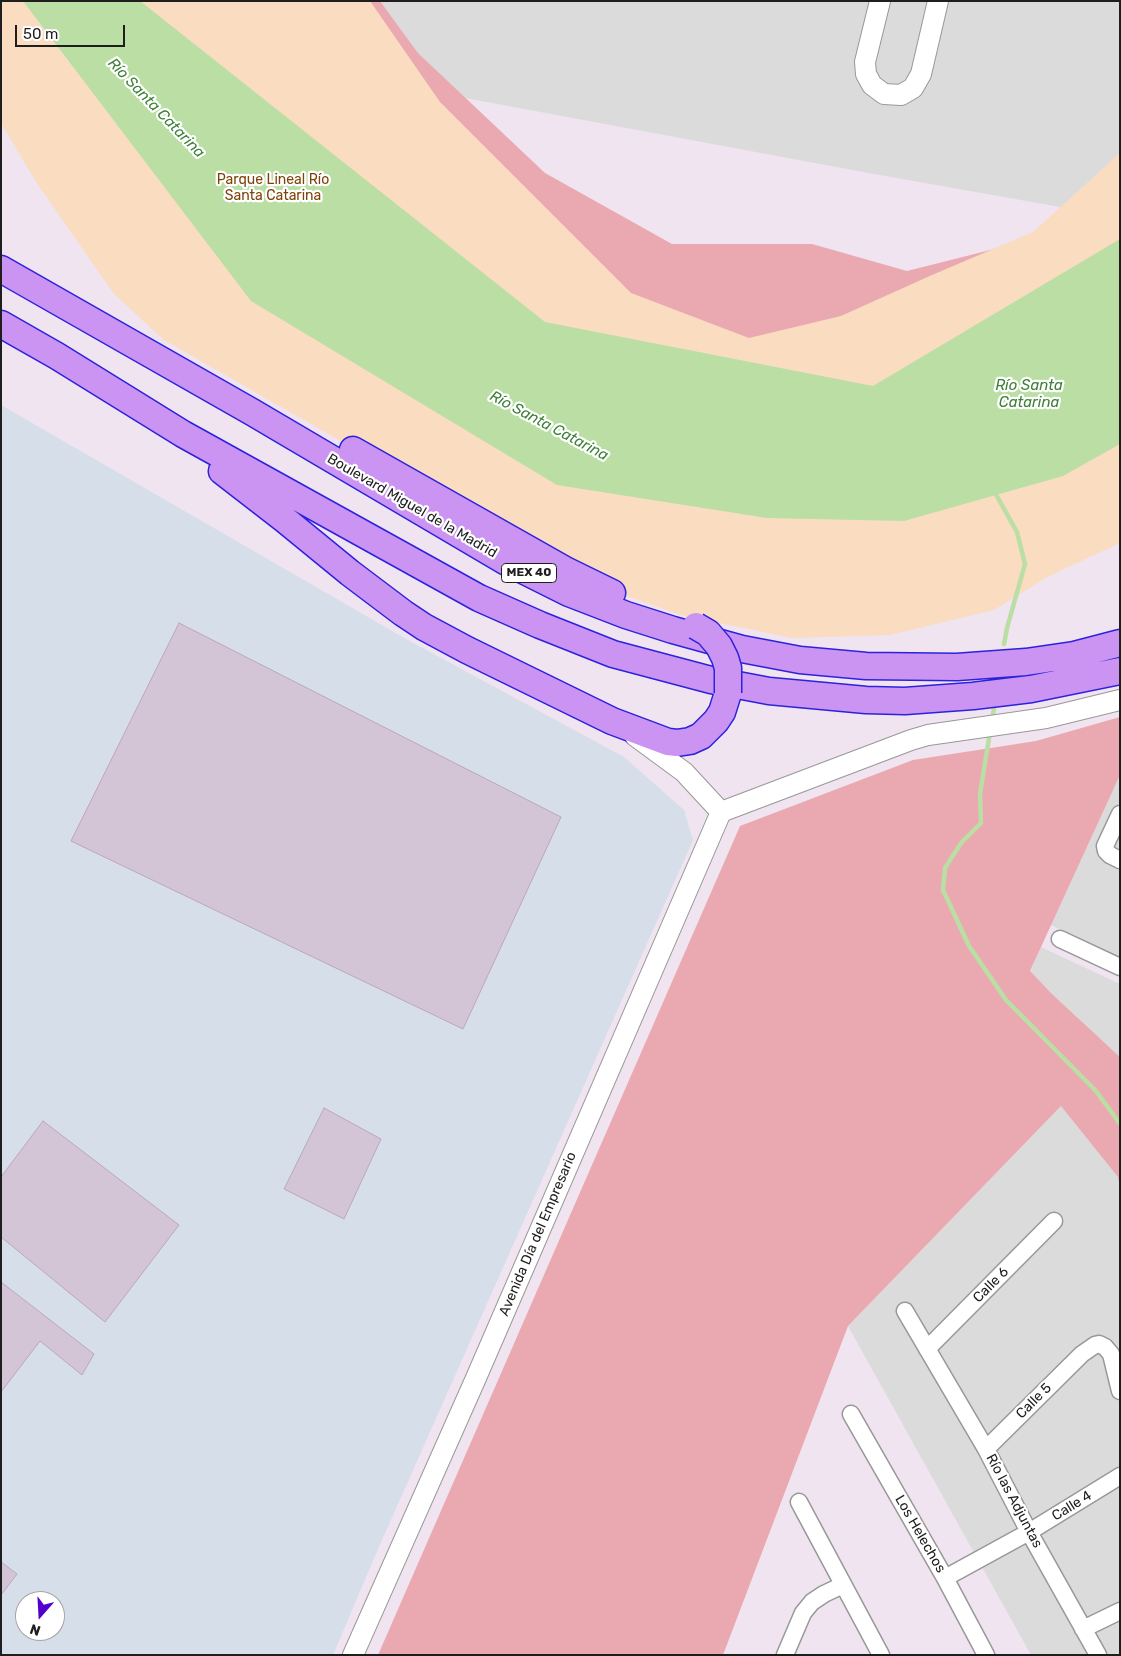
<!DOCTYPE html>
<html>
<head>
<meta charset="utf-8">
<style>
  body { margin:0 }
  #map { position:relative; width:1121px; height:1656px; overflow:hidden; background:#efe4ef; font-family:Rubik,sans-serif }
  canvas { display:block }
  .frame { position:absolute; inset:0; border:2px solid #1e1e1e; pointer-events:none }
  .north { position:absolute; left:15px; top:1591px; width:50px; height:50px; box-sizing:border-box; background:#fff; border:1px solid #a5a5a5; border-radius:50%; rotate:199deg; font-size:14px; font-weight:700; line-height:20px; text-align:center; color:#1e1e1e }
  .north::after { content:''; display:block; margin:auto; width:18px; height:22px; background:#5100cd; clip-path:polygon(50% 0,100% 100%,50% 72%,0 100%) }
  .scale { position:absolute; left:15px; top:25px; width:110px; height:22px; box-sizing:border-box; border:2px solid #1e1e1e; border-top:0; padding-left:6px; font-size:15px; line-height:18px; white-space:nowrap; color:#1e1e1e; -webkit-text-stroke:4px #fff; paint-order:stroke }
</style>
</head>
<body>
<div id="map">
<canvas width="1121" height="1656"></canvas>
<div class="frame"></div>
<div class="north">N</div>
<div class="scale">50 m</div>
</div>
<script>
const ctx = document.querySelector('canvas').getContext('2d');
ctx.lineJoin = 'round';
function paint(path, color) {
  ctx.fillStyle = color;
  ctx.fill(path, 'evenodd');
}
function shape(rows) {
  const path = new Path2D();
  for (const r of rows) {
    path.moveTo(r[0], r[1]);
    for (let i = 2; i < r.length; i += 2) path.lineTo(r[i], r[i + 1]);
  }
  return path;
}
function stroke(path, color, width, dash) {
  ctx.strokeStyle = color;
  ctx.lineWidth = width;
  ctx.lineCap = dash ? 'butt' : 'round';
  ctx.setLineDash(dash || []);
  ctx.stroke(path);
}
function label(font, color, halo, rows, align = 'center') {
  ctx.font = font + ' Rubik,sans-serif';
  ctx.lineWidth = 4.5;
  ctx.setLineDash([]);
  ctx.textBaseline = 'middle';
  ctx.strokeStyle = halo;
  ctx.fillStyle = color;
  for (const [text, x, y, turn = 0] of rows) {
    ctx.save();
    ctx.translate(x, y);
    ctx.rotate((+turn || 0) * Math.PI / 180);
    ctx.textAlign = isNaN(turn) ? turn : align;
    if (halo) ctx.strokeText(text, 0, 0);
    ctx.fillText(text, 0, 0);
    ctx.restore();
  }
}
paint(shape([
  [380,1,1120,1,1120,180,1077,210,874,174,465,98,418,53],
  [1120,775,1120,957,1051,925],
  [1041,947,1120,984,1120,1057,1052,994,1030,972],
  [1120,1067,1120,1655,1031,1655,848,1326,1061,1106]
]), '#dcdbdc');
paint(shape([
  [1,405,406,639,624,757,684,810,693,840,378,1549,333,1655,1,1655],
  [25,1601,55,1601,55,1631,25,1631]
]), '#d6dee9');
paint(shape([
  [140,1,380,1,418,53,545,173,672,244,812,244,907,271,1038,238,938,398,545,322],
  [1120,717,1120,775,1030,971,1052,994,1120,1057,1120,1189,1118,1177,1061,1106,848,1326,723,1655,378,1655,740,826,913,760,1036,741]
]), '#eaa9b0');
paint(shape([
  [1,1,370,1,440,102,631,293,749,338,841,316,932,275,1033,232,1120,153,1120,543,1049,576,994,610,890,635,792,638,681,615,601,587,372,459,164,340,114,294,36,182,1,123]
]), '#fadcc1');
paint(shape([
  [23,1,140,1,545,322,873,386,1120,239,1120,444,1063,476,904,521,767,518,557,485,251,301]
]), '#badea4');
stroke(shape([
  [994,491,1017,532,1025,564,1007,628,1004,644],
  [992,720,995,703],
  [990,732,980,794,981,823,961,843,945,868,943,890,969,946,1006,1000,1096,1091,1120,1124]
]), '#badea4', 4.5);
const building = shape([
  [179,623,561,817,463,1029,71,841,179,623],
  [324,1108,381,1139,344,1219,284,1189,324,1108],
  [43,1121,179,1225,105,1322,1,1237,1,1177,43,1121],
  [1,1282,94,1354,82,1375,40,1341,1,1392,1,1282],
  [1,1562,17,1574,1,1595,1,1562]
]);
paint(building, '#d3c5d6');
stroke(building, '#bda6c1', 1);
const minor = shape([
  [1120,814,1105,846,1106,851,1110,855,1120,860],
  [1060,939,1120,967],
  [905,1311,986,1449,1029,1532,1098,1655],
  [927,1349,1054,1221],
  [851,1414,945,1578,986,1655],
  [986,1449,1082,1354,1095,1345,1099,1344,1105,1347,1111,1354,1120,1391],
  [799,1502,881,1655],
  [945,1578,1029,1532,1120,1476],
  [1083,1629,1120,1611],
  [785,1655,803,1613,812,1602,824,1594,843,1585]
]);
const tertiary = shape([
  [880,1,865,62,866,74,872,85,884,94,901,95,913,88,921,74,938,1],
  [635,736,684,772,721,812],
  [721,812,911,740,928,735,1046,718,1120,700],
  [353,1655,476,1378,721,812]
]);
const trunk = shape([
  [1,269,252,412,505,561,569,593,626,615,673,630,742,649,800,660,866,666,957,667,1026,662,1074,655,1120,643],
  [1,324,57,356,183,434,479,598,540,625,613,654,711,680,769,691,866,700,905,701,973,696,1031,689,1120,671],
  [353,450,567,571,612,593],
  [222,471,284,519,350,573,403,613,424,627,467,650,612,721,668,742,677,743,690,741,701,736,716,721,722,712,728,693]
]);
stroke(minor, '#989898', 19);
stroke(tertiary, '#989898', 22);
stroke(trunk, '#2c22dd', 29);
stroke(minor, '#fff', 16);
stroke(tertiary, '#fff', 20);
stroke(trunk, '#cc94f2', 26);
const trunkBridge = shape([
  [696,626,708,633,719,646,725,658,728,668,728,693]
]);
stroke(trunkBridge, '#2c22dd', 29, []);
stroke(trunkBridge, '#cc94f2', 26);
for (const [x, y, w] of [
  [529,573,55]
]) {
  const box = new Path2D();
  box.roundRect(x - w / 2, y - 9.5, w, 19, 4);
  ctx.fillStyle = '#fff';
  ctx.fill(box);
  stroke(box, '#1e1e1e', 1);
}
label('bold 12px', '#1e1e1e', null, [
  ["MEX 40",529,573]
]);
label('14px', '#7f420a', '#fff', [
  ["Parque Lineal Río",273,180],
  ["Santa Catarina",273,196]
]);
label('14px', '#1e1e1e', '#fff', [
  ["Boulevard Miguel de la Madrid",412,506,30],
  ["Avenida Día del Empresario",538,1234,-67],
  ["Calle 6",991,1285,-45],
  ["Calle 5",1034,1401,-45],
  ["Río las Adjuntas",1014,1501,62],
  ["Calle 4",1072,1506,-32],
  ["Los Helechos",920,1534,60]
]);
label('italic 15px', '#408038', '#fff', [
  ["Río Santa Catarina",156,108,46],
  ["Río Santa",1029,386],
  ["Catarina",1029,403],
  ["Río Santa Catarina",549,426,28]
]);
</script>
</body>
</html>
